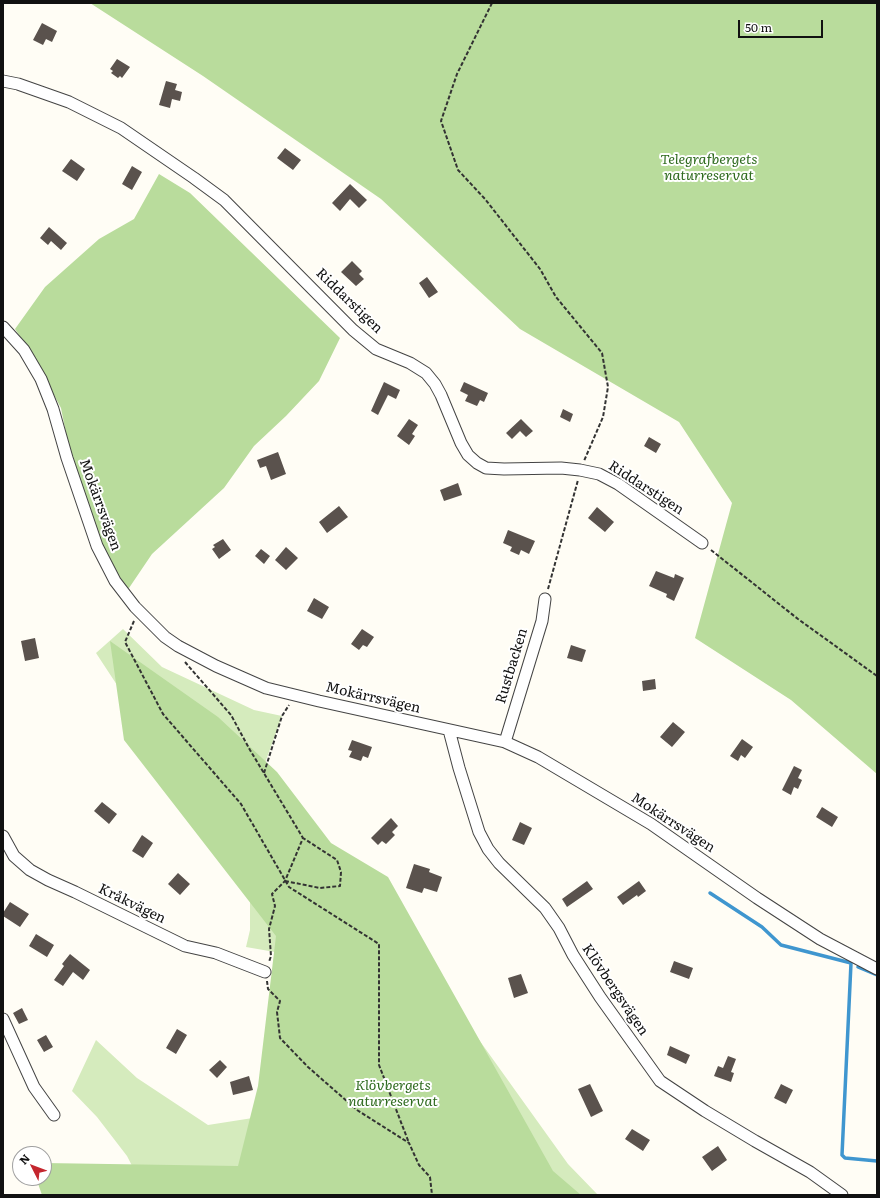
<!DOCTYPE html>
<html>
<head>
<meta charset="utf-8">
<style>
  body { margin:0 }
  #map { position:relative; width:880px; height:1198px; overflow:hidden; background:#fffdf5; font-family:Literata,serif }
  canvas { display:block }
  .frame { position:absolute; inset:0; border:4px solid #111; pointer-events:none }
  .north { position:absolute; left:12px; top:1146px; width:40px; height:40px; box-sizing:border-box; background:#fff; border:1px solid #a0a0a0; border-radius:50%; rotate:312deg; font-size:11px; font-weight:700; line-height:16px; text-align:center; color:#111 }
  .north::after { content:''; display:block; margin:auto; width:14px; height:18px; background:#c4262e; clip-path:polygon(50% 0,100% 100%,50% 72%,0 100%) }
  .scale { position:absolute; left:738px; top:20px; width:85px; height:18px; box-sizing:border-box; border:2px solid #111; border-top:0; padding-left:5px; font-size:12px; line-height:14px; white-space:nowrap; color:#111; -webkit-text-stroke:3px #fff; paint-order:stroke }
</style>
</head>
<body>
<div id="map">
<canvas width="880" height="1198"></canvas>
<div class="frame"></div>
<div class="north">N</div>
<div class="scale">50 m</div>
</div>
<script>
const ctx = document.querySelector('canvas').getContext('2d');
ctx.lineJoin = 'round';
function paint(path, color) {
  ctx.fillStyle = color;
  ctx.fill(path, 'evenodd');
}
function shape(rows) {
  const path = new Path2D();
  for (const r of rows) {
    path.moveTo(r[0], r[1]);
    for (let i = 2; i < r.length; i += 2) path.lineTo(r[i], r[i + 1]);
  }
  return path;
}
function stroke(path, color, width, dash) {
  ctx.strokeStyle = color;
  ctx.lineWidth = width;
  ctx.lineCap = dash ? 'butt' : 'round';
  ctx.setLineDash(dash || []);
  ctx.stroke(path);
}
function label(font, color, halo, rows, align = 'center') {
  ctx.font = font + ' Literata,serif';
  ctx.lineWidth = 4;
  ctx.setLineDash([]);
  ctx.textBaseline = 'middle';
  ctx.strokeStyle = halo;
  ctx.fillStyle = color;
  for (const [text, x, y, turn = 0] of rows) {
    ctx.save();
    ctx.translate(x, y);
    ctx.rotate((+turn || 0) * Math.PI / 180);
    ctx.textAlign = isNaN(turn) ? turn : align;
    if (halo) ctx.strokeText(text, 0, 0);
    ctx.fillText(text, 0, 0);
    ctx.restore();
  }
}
paint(shape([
  [123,629,162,667,254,710,282,716,261,774,444,991,568,1164,598,1195,147,1195,127,1156,97,1117,72,1091,96,1040,137,1078,208,1125,291,1112,298,956,246,947,250,930,250,884,205,819,96,653]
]), '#d5ebbd');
paint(shape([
  [90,3,877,3,877,774,791,700,695,638,732,503,679,422,520,329,381,199,203,76],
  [159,174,190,193,340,338,319,381,286,416,254,446,224,488,152,554,129,588,125,590,100,545,74,474,61,408,31,353,15,329,45,287,99,239,134,219],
  [110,641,218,717,277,772,331,843,388,877,553,1171,581,1195,42,1195,36,1178,44,1178,44,1163,238,1166,258,1086,276,936,124,740]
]), '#b9dc9c');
stroke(shape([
  [710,893,762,927,781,945,851,963,842,1155,845,1158,877,1161],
  [858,967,877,975]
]), '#3f96cf', 3.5);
paint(shape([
  [42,23,57,31,52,42,46,39,43,45,33,40],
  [117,59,130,67,122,78,120,76,118,78,111,73,113,71,110,69],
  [166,81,177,84,175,90,182,92,180,101,172,99,170,108,159,105],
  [285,148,301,160,293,170,277,158],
  [71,159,85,169,77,181,62,171],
  [132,166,142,172,132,190,122,184],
  [350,184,367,200,359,208,350,199,340,211,332,203],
  [49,227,67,243,61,250,51,241,48,245,40,238],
  [352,261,362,271,359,274,364,279,356,286,341,272],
  [427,277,438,292,429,298,419,283],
  [384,382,400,390,396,399,388,395,378,415,371,411],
  [464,382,488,393,484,402,480,400,477,406,465,401,468,395,460,391],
  [563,409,573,414,570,422,560,417],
  [409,419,418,425,412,434,415,436,409,445,397,436],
  [521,419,533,431,526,437,520,431,512,439,506,433],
  [649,437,661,444,656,453,644,446],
  [278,452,286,474,271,480,266,466,260,468,257,460],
  [458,483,462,495,444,501,440,490],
  [339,506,348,517,327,533,319,522],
  [597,507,614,522,605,532,588,518],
  [508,530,535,541,529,554,521,550,519,555,510,551,512,547,503,543],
  [223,539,231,550,219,559,212,549,215,547,213,545],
  [286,547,298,558,286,570,275,560],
  [261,549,270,556,264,564,255,556],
  [656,571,674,578,675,574,684,578,674,601,666,597,667,594,649,586],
  [314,598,329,607,322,619,307,611],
  [362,629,374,637,367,647,363,645,359,650,351,644],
  [35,638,39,658,25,661,21,641],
  [571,645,586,650,582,662,567,658],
  [655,679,656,689,643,691,642,681],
  [673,722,685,732,672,747,660,737],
  [742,739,753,747,745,758,741,755,738,761,730,756],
  [352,740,372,747,368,758,363,756,361,761,349,757,352,751,348,750],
  [794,766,802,770,798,778,802,780,798,789,794,787,791,795,782,790],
  [102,802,117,814,109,824,94,811],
  [822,807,838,817,832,827,816,817],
  [391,818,398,826,392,832,395,835,386,844,382,841,378,845,371,838],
  [520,822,532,828,524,845,512,840],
  [142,835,153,843,143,858,132,851],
  [414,864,430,869,429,872,442,877,437,892,424,888,422,893,406,888],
  [178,873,190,884,180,895,168,884],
  [587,881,593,889,567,907,562,899],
  [639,881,646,891,638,897,637,895,623,905,617,897],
  [10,902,29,914,20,927,3,916,3,913],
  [36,934,54,945,47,957,29,946],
  [70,954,90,970,83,980,73,972,63,986,54,980,64,966,62,964],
  [674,961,693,968,689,979,670,972],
  [521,974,528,993,514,998,508,978],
  [22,1008,28,1020,19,1024,13,1013],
  [177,1029,187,1035,176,1054,166,1048],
  [46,1035,53,1047,44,1052,37,1040],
  [670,1046,690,1055,686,1064,667,1055],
  [728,1056,736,1059,731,1072,734,1073,731,1082,714,1076,718,1066,723,1068],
  [220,1060,227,1067,217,1078,209,1070],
  [249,1076,253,1090,233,1095,230,1082],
  [590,1084,603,1111,591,1117,578,1089],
  [781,1084,793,1090,786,1104,774,1098],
  [632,1129,650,1140,643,1151,625,1139],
  [718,1146,727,1160,712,1171,702,1157]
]), '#5a524d');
const street = shape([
  [3,81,18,84,69,102,121,128,194,178,224,200,353,330,376,349,410,363,426,373,435,384,441,395,461,443,468,455,477,463,486,468,504,469,561,468,580,470,599,474,618,484,702,543],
  [3,327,24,350,41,379,53,409,67,458,97,546,115,581,135,607,165,637,178,646,216,666,266,688,319,701,505,742,538,757,651,824,757,898,820,939,877,969],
  [449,730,459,768,479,832,488,849,499,863,545,908,559,928,573,955,600,997,660,1081,705,1111,755,1141,810,1172,842,1195],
  [505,742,542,621,545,599],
  [3,836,14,856,30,870,48,880,75,892,185,946,216,953,265,972],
  [3,1019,34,1087,54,1115]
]);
stroke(street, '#444', 13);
stroke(shape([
  [492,3,457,74,441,121,458,170,485,199,540,269,556,297,602,353,608,387,603,417,584,461],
  [711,550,798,619,877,676],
  [548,589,578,480],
  [134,621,125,642,163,714,241,804,289,887,379,944,379,1065,409,1143],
  [185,662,231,715,250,750,303,838,285,881,272,894,275,906,269,929,271,956,269,962],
  [264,773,282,716,289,705],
  [285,881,320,888,340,886,341,872,337,860,303,838],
  [267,981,268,989,280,1001,277,1012,280,1038,308,1067,357,1110,409,1143,419,1165,430,1177,432,1195]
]), '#333', 2, [4, 2]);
stroke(street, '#fff', 11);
label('italic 14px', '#2f6b1f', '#fff', [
  ["Telegrafbergets",709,160],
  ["naturreservat",709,176],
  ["Klövbergets",393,1086],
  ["naturreservat",393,1102]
]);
label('14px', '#111', '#fff', [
  ["Riddarstigen",349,301,44],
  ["Riddarstigen",646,488,33],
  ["Mokärrsvägen",100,505,70],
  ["Rustbacken",512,666,-73],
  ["Mokärrsvägen",373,698,13],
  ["Mokärrsvägen",673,823,33],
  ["Kråkvägen",132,904,26],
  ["Klövbergsvägen",615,990,56]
]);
</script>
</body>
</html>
